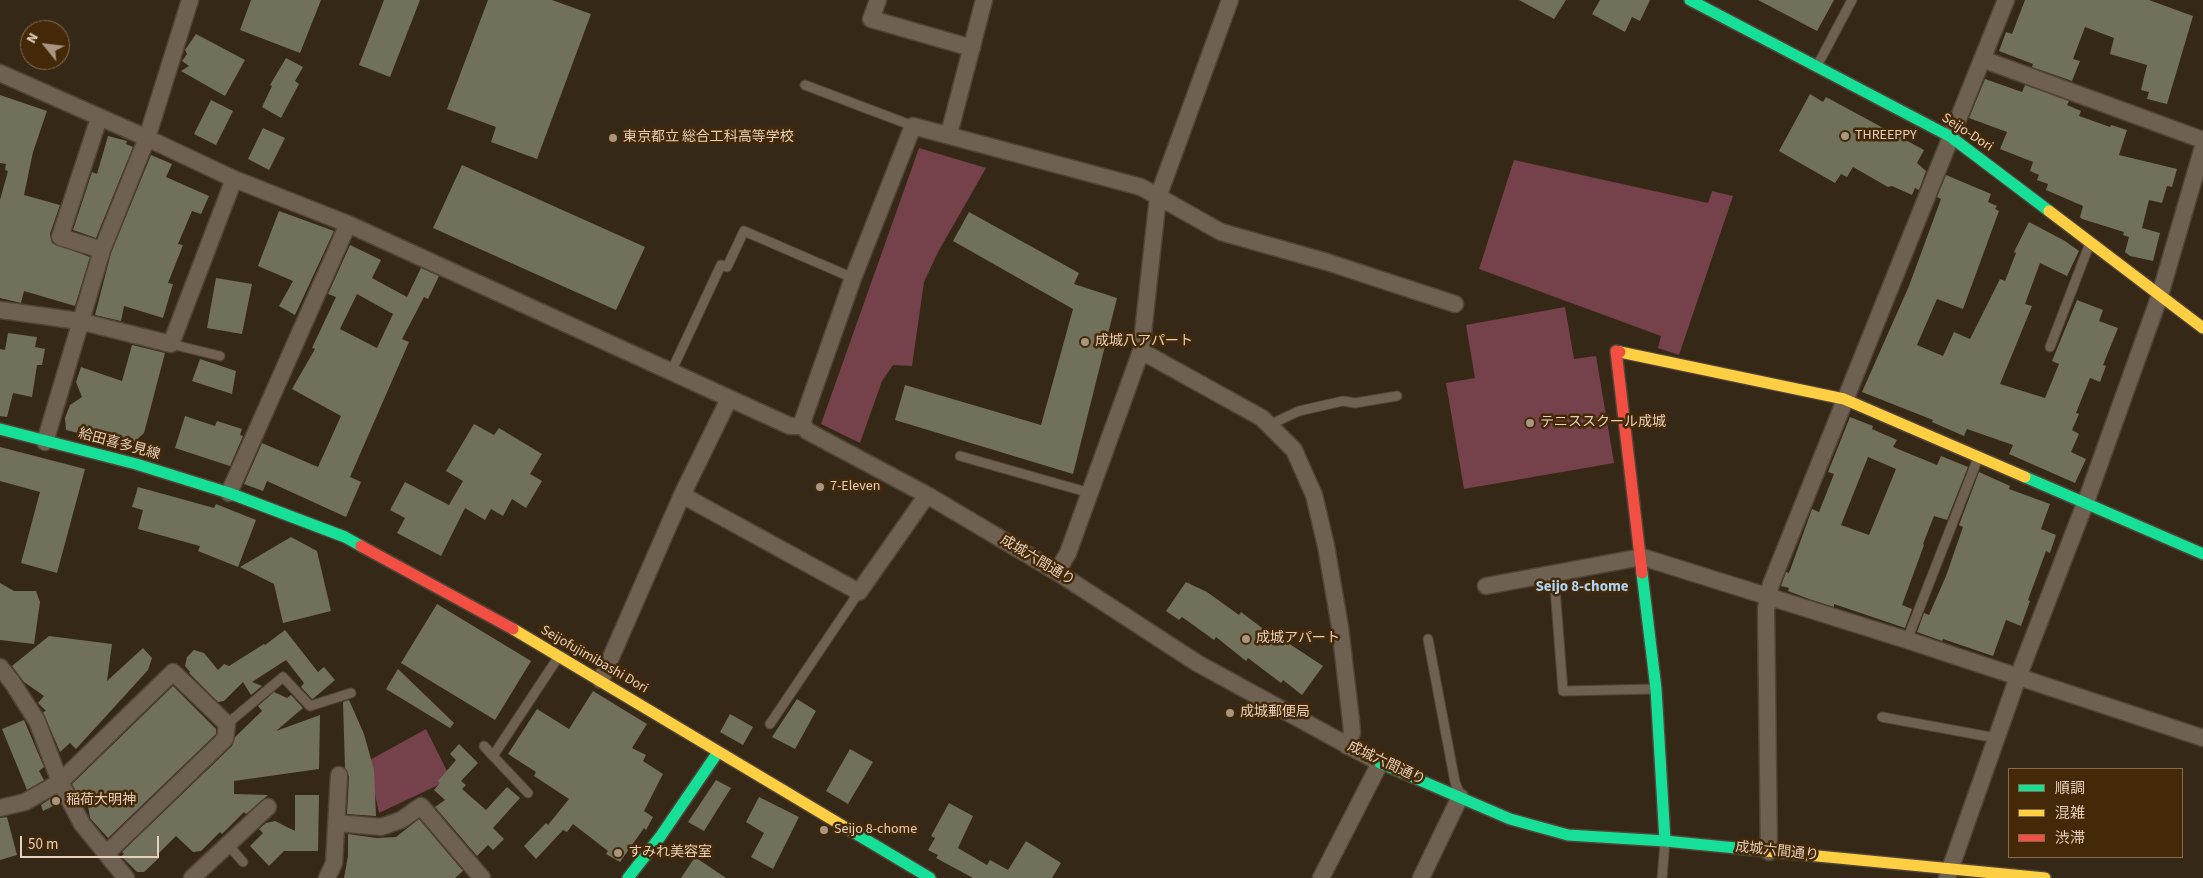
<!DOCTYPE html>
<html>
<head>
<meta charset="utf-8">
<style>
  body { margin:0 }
  #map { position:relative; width:2203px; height:878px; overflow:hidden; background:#362816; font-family:"Source Sans 3","Noto Sans JP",sans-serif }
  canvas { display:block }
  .legend { position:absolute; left:2008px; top:768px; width:175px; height:90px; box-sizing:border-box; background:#442908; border:1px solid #856c50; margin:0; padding:6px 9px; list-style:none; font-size:15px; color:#e7d1bc }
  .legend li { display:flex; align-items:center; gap:10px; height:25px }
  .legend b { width:25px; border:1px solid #856c50 }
  .north { position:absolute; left:20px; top:20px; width:50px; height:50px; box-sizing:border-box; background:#442908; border:1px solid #856c50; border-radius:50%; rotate:299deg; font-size:14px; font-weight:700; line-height:20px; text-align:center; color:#e7d1bc }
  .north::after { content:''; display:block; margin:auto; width:18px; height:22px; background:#a99682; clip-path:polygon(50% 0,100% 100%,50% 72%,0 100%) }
  .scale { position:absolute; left:20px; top:836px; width:139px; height:22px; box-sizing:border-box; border:2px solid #e7d1bc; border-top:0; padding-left:6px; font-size:15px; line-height:18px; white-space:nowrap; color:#e7d1bc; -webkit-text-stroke:4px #442908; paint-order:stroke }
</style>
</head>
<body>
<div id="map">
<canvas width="2203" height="878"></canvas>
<ul class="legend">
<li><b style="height:6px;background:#16e098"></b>順調</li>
<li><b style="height:6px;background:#ffcf43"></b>混雑</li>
<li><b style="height:6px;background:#f24e42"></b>渋滞</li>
</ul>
<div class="north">N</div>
<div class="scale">50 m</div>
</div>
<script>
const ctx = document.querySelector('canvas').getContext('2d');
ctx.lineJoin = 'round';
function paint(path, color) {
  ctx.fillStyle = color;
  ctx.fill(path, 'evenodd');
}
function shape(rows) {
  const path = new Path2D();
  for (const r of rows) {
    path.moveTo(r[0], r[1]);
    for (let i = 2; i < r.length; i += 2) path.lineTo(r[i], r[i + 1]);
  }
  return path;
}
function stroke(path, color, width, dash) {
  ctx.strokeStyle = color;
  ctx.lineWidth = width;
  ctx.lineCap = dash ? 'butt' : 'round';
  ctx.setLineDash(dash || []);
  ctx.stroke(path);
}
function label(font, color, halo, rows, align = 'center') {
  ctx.font = font + ' "Source Sans 3","Noto Sans JP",sans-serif';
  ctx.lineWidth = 5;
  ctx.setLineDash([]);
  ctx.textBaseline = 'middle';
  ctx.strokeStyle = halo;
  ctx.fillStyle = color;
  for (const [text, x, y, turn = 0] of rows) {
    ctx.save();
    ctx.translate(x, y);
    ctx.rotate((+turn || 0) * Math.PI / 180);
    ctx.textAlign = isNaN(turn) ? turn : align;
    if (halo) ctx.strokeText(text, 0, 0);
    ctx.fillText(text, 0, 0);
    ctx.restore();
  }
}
paint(shape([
  [919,148,986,168,938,252,924,282,912,366,893,365,882,381,860,443,821,424],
  [1514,160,1708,203,1712,191,1733,196,1679,355,1658,348,1661,336,1479,269],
  [1565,307,1574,359,1596,356,1614,463,1464,489,1446,383,1475,378,1466,325],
  [426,729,451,779,379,813,368,761]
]), '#75414a');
paint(shape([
  [251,0,321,0,300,53,240,30],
  [384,0,420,0,390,77,359,65],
  [488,0,552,0,591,14,537,159,491,142,496,127,447,109],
  [1519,0,1566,0,1554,19],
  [1600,0,1650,0,1640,21,1632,17,1625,32,1592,14],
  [1758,0,1834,0,1817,31],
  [2025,0,2149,0,2193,16,2167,104,2147,99,2149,92,2141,90,2147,65,2110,54,2114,38,2085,27,2073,59,2080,61,2072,81,2032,67,2033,64,1999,51,2006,32,2012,34],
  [196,34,245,60,225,96,181,71,189,66,182,61,187,54,185,50],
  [286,58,303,67,295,81,299,84,281,118,262,107,272,86,270,85],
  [1985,79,2022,92,2025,85,2069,101,2067,105,2081,111,2079,116,2110,127,2111,125,2127,130,2119,155,2177,169,2172,187,2167,186,2162,203,2149,200,2142,228,2160,233,2153,261,2130,256,2125,252,2129,237,2123,235,2124,232,2082,219,2080,217,2083,206,2046,190,2048,184,2037,180,2039,175,2030,171,2033,162,2000,149,2007,132,1969,118],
  [1810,94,1823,102,1826,97,1924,150,1917,163,1926,171,1919,190,1915,188,1912,195,1892,186,1888,187,1853,167,1847,177,1841,174,1835,183,1779,151],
  [0,95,47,111,33,152,24,195,60,205,50,234,52,243,90,257,75,306,24,291,21,303,0,298,0,200,8,171,5,170,6,164,0,163],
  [211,100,233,111,216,145,194,134],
  [263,128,285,138,269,170,248,159],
  [108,136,127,141,126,144,133,147,96,238,73,230,92,172,97,174],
  [151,155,172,164,166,177,209,196,201,214,192,211,178,244,183,245,168,283,173,284,163,318,124,306,121,321,95,315,111,253],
  [462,165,645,247,616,310,433,228],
  [1946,175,1991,194,1988,202,1997,206,1995,209,1999,211,1963,309,1937,299,1917,345,1943,356,1954,332,1970,339,2000,279,2005,281,2016,253,2014,252,2029,222,2065,241,2079,251,2067,276,2040,263,2025,304,2032,306,2000,384,2045,398,2059,364,2052,361,2077,300,2103,310,2099,321,2118,328,2103,365,2106,366,2100,382,2090,378,2076,413,2079,414,2072,430,2079,434,2071,452,2086,459,2075,483,2009,454,2013,445,1967,429,1964,436,1932,422,1933,420,1862,392,1909,286,1941,199,1937,197],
  [279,211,334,231,295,315,279,306,293,281,258,266],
  [969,212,1079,273,1074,284,1117,298,1073,474,895,420,905,385,1041,425,1073,309,953,241],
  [350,245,381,260,372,278,407,297,421,268,439,276,428,299,424,297,402,339,409,342,350,477,361,482,346,517,267,481,263,491,244,484,262,443,318,467,341,416,292,389,315,349,312,348,336,297,328,294],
  [357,294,393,314,377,348,340,329],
  [216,278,252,284,242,334,207,328],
  [8,333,37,337,35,347,45,349,42,365,37,365,32,397,13,393,7,417,0,416,0,349,5,350],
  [132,345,165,353,144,433,130,446,66,430,65,418,70,405,82,397,76,382,81,367,122,381],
  [200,359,236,371,232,394,192,381],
  [185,416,215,426,217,421,242,429,240,435,243,436,230,466,175,448],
  [1850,417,1873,426,1872,429,1897,440,1893,447,1937,465,1941,456,1968,467,1947,520,1934,516,1923,544,1924,545,1902,605,1912,609,1905,628,1834,604,1834,607,1809,599,1788,591,1789,588,1781,586,1786,572,1789,573,1812,509,1819,512,1834,474,1828,472],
  [1868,457,1896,469,1869,535,1841,525],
  [474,424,494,435,499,428,542,454,530,474,542,481,526,508,512,499,503,516,491,509,485,520,465,508,441,556,397,533,405,518,390,510,405,482,449,505,463,481,446,471],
  [0,447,85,469,57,573,21,563,40,492,0,481],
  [1979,472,2010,486,2009,489,2050,504,2041,529,2056,535,2050,553,2046,551,2028,600,2030,601,2021,626,2006,620,1993,656,1943,639,1942,641,1917,632,1924,613,1929,615,1946,576,1963,527,1959,525],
  [138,487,214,508,216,504,256,520,238,567,198,551,200,546,138,529,143,510,132,507],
  [291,537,317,551,331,611,283,623,274,584,240,567],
  [1186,582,1207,592,1239,615,1241,612,1274,637,1276,635,1323,666,1302,695,1283,680,1281,683,1248,658,1246,661,1216,637,1214,640,1182,617,1179,620,1166,611],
  [0,583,14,591,36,591,40,602,34,644,0,640],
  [437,604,531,661,495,720,401,663],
  [285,630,318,672,324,667,335,680,314,698,312,699,301,687,304,683,286,660,252,682,262,686,251,695,243,682,224,701,218,702,189,673,190,672,185,666,187,657,194,650,204,653,218,670,224,664,229,666,264,644,265,645],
  [49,636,112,644,107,681,143,648,152,658,148,670,76,749,70,743,60,752,43,712,46,711,38,703,44,696,24,682,12,666],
  [398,669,454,723,450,728,386,689],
  [173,686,216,729,216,734,108,838,90,818,88,806,79,797,72,784],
  [593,691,647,724,632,748,646,755,643,761,663,774,644,811,653,817,646,830,644,828,620,862,606,854,608,851,573,824,567,832,563,830,536,859,524,846,546,823,548,825,569,799,534,776,536,772,508,754,537,709,569,729],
  [274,692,287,698,291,695,303,708,276,731,320,715,319,769,234,781,234,794,268,795,246,814,244,812,222,834,220,832,201,851,193,852,176,836,156,856,159,858,144,872,137,872,121,856,124,854,122,852,232,746,235,737,262,711,258,706],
  [797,699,816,711,795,749,772,737],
  [349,700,364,734,374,770,376,816,347,814,349,776,345,768,343,702],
  [730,714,753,727,743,745,720,732],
  [24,720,44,767,39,771,44,780,27,790,2,729],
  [459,744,478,763,461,781,466,785,462,789,486,810,507,787,520,798,493,828,504,839,493,850,488,845,477,856,435,807,445,800,434,790,440,783,438,781,456,760,450,754],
  [850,749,873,762,848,804,826,791],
  [716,780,731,788,704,831,688,822],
  [295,795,319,795,318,851,284,851,269,866,250,846,263,833,259,829,266,823,275,821,295,831],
  [53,797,57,804,43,811,41,805],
  [759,797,799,817,773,869,751,857,764,833,746,822],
  [949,803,973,816,958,848,987,865,990,860,1008,870,1026,841,1061,863,1052,878,973,878,936,858,938,855,928,850,935,838,931,836],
  [7,817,17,855,0,860,0,818],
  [419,819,463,871,455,878,344,878,348,856,348,834,377,838,396,837],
  [695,857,726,878,681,878]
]), '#71705b');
const lane = shape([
  [1817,66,1852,0],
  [805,85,913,126],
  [171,344,220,356],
  [2050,347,2090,243],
  [671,372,721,265,727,267,744,231,853,278],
  [1269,425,1299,411,1343,401,1355,403,1397,396],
  [960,456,1090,493],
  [1554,575,1563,691,1656,689],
  [1428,639,1455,782,1459,792],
  [1907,640,1978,458],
  [1882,717,1996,738],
  [227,724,283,677,310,706,351,693],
  [770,724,859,592],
  [484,746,493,756],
  [528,793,493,756,559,656],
  [229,846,243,862],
  [1662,878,1665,842]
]);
const street = shape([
  [878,0,871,19,972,48],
  [1982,59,2203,140],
  [0,73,147,138,234,179,348,224,790,426,804,426],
  [99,118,60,237,102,250],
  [949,134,984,0],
  [0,310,79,321,171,344,234,179],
  [1141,351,1262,418,1294,450,1314,495,1326,546,1340,627,1351,721,1352,733,1347,746],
  [804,426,803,420,853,278,913,126,1141,187,1221,232,1327,262,1455,304],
  [804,426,807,431,927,495,1057,572,1197,663,1380,763,1321,878],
  [45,442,102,250,147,138,190,0],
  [229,493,348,224],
  [682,495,859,592,927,495],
  [1057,572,1068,553,1141,351,1158,197,1230,0],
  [1486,586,1642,557,1907,640,2203,738],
  [0,667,12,682,37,721,60,782,82,824,126,878],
  [601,680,682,495,729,399],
  [0,808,25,802,60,782,173,672,227,724,225,739,107,853],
  [337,823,381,827,401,820,421,806,482,878],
  [1769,852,1766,609,1771,584,2006,0],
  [192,878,268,807],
  [327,878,334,863,339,775],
  [1421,878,1460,797],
  [1947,878,2018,677,2088,496,2160,295,2203,147]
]);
const fast = shape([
  [1690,0,1951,137,2049,211],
  [0,429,136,464,229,493,345,537,361,546],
  [2025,477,2203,554],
  [1642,573,1656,689,1665,841],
  [1380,763,1510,819,1568,835,1665,841,1766,851],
  [853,832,930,878],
  [628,878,660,837,718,752]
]);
const slow = shape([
  [2049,211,2203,328],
  [1620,352,1844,399,2025,477],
  [513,629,853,832],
  [1766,851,2045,878]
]);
const jam = shape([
  [1620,352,1616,351,1642,573],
  [361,546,513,629]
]);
stroke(lane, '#514437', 11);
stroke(street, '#514437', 19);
stroke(fast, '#514437', 14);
stroke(slow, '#514437', 14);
stroke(jam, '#514437', 14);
stroke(lane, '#6f6152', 9);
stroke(street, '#6f6152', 16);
stroke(fast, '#16e098', 11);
stroke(slow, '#ffcf43', 11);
stroke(jam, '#f24e42', 11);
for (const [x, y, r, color] of [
  [1845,136,5,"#a99682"],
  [613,138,5,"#a99682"],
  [1085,342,5,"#a99682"],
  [1530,423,5,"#a99682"],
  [820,487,5,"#a99682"],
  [1246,639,5,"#a99682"],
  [1230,713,5,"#a99682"],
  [56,801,5,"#a99682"],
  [824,830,5,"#a99682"],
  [618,853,5,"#a99682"]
]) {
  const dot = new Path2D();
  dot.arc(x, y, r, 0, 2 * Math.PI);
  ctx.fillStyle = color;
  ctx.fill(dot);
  stroke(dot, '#442908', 2);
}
label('14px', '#e7d1bc', '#442908', [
  ["Seijo-Dori",1967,133,33],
  ["給田喜多見線",119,445,15],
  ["成城六間通り",1037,561,31],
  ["Seijofujimibashi Dori",594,660,30],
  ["成城六間通り",1386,764,25],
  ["成城六間通り",1777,852,6]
]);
label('14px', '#e7d1bc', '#442908', [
  ["THREEPPY",1855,136],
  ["東京都立 総合工科高等学校",623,138],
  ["成城八アパート",1095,342],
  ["テニススクール成城",1540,423],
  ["7-Eleven",830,487],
  ["成城アパート",1256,639],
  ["成城郵便局",1240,713],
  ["稲荷大明神",66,801],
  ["Seijo 8-chome",834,830],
  ["すみれ美容室",628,853]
], 'left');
label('bold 15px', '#afd3f4', '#442908', [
  ["Seijo 8-chome",1582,588]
]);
</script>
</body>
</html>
